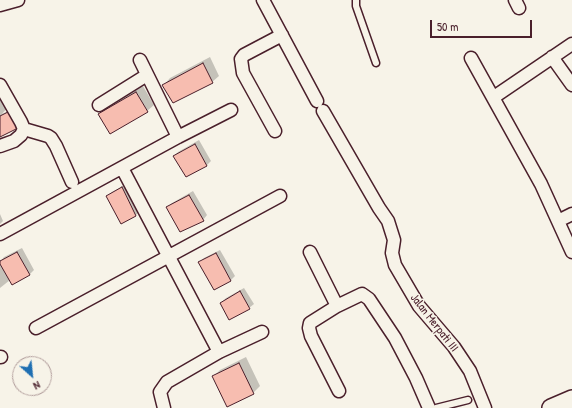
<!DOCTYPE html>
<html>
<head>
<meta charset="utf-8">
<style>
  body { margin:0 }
  #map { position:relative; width:572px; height:408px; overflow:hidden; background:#f7f3e8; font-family:"Patrick Hand",sans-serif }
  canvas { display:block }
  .north { position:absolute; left:12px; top:356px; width:40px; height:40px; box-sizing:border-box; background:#f7f3e8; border:1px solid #b29e9c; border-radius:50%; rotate:153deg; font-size:11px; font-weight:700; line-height:16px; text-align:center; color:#4a1f2b }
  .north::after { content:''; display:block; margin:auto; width:14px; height:18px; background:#1f6fb2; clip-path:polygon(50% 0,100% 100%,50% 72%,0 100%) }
  .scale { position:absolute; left:430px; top:20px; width:102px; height:18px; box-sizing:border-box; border:2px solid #4a1f2b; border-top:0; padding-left:5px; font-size:12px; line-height:14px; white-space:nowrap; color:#4a1f2b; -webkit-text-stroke:3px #f7f3e8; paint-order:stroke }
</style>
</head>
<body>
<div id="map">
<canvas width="572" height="408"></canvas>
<div class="north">N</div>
<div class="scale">50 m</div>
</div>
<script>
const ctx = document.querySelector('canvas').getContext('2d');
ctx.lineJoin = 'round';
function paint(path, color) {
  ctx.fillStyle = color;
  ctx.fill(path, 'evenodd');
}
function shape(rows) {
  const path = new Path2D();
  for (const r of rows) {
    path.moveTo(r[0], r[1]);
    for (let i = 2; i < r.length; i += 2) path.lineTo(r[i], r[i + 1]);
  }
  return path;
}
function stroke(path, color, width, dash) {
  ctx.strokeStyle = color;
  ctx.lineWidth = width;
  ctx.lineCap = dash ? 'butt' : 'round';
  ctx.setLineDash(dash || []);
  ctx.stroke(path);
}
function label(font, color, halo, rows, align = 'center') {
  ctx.font = font + ' "Patrick Hand",sans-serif';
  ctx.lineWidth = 3;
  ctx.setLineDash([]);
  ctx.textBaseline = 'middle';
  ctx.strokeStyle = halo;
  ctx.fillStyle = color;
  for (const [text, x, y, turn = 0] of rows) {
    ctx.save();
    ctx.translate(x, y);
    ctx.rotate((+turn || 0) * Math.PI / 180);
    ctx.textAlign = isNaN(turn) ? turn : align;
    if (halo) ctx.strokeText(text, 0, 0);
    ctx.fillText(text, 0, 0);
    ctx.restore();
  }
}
paint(shape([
  [210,57,219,76,212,82,164,85,170,78],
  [143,86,154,105,147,111,99,114,106,107],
  [0,88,9,106,2,114,14,108,0,134],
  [199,140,211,161,207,165,174,156,178,152],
  [126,184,140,211,136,215,121,223,107,196,112,192],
  [193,191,207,215,203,220,167,207,172,203],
  [0,214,3,221,0,224],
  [22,248,34,270,30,274,10,280,0,288,0,260,1,261,4,257],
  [220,250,235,276,231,280,214,289,200,262,204,258],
  [244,288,254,304,249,308,221,303,226,298],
  [246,357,260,386,253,393,214,376,220,370]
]), '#0003');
const building = shape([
  [203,63,213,83,173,103,162,85,203,63],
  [136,92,148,112,110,134,98,114,136,92],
  [10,111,18,128,0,137,0,116,10,111],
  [195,144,207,166,186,177,173,156,195,144],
  [122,187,136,216,121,224,106,196,122,187],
  [189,195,204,221,180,232,166,207,189,195],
  [17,252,30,275,12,285,0,264,0,261,17,252],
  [216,253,231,281,214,290,198,262,216,253],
  [240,291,250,309,229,320,220,303,240,291],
  [239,363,254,394,227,407,212,376,239,363]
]);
paint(building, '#f7bdb0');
stroke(building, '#4a1f2b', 1);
const service = shape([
  [356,0,356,6,376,63],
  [436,408,468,400]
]);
const minor = shape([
  [263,0,317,101],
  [515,0,519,8],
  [0,5,18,0],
  [552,57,572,85],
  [471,58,541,184,572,252],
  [140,60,178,137],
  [0,85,21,122,24,129],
  [494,97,572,44],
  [99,105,147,75],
  [323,111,379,208,388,221,394,240,392,253,395,265,419,306,454,347,470,371,485,408],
  [24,129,48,136,51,138,56,146,72,182],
  [275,131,243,73,241,59,244,55,282,35],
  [0,146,14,141,21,135,24,129],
  [122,168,219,352],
  [558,221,572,214],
  [0,234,178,137,231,110],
  [310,252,337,306],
  [36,328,280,196],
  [0,357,1,357],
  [339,391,311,336,309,328,310,323,337,306,362,294,369,299,395,338,416,378,429,408],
  [164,408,160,392,167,382,219,352,262,332]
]);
const secondary = shape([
  [551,408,572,399]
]);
stroke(service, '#4a1f2b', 9);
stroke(minor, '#4a1f2b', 15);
stroke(secondary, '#4a1f2b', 20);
stroke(service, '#f7f3e8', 6);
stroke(minor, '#f7f3e8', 12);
stroke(secondary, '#f7f3e8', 17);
label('12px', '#4a1f2b', '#f7f3e8', [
  ["Jalan Merpati III",434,323,52]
]);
</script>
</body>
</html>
